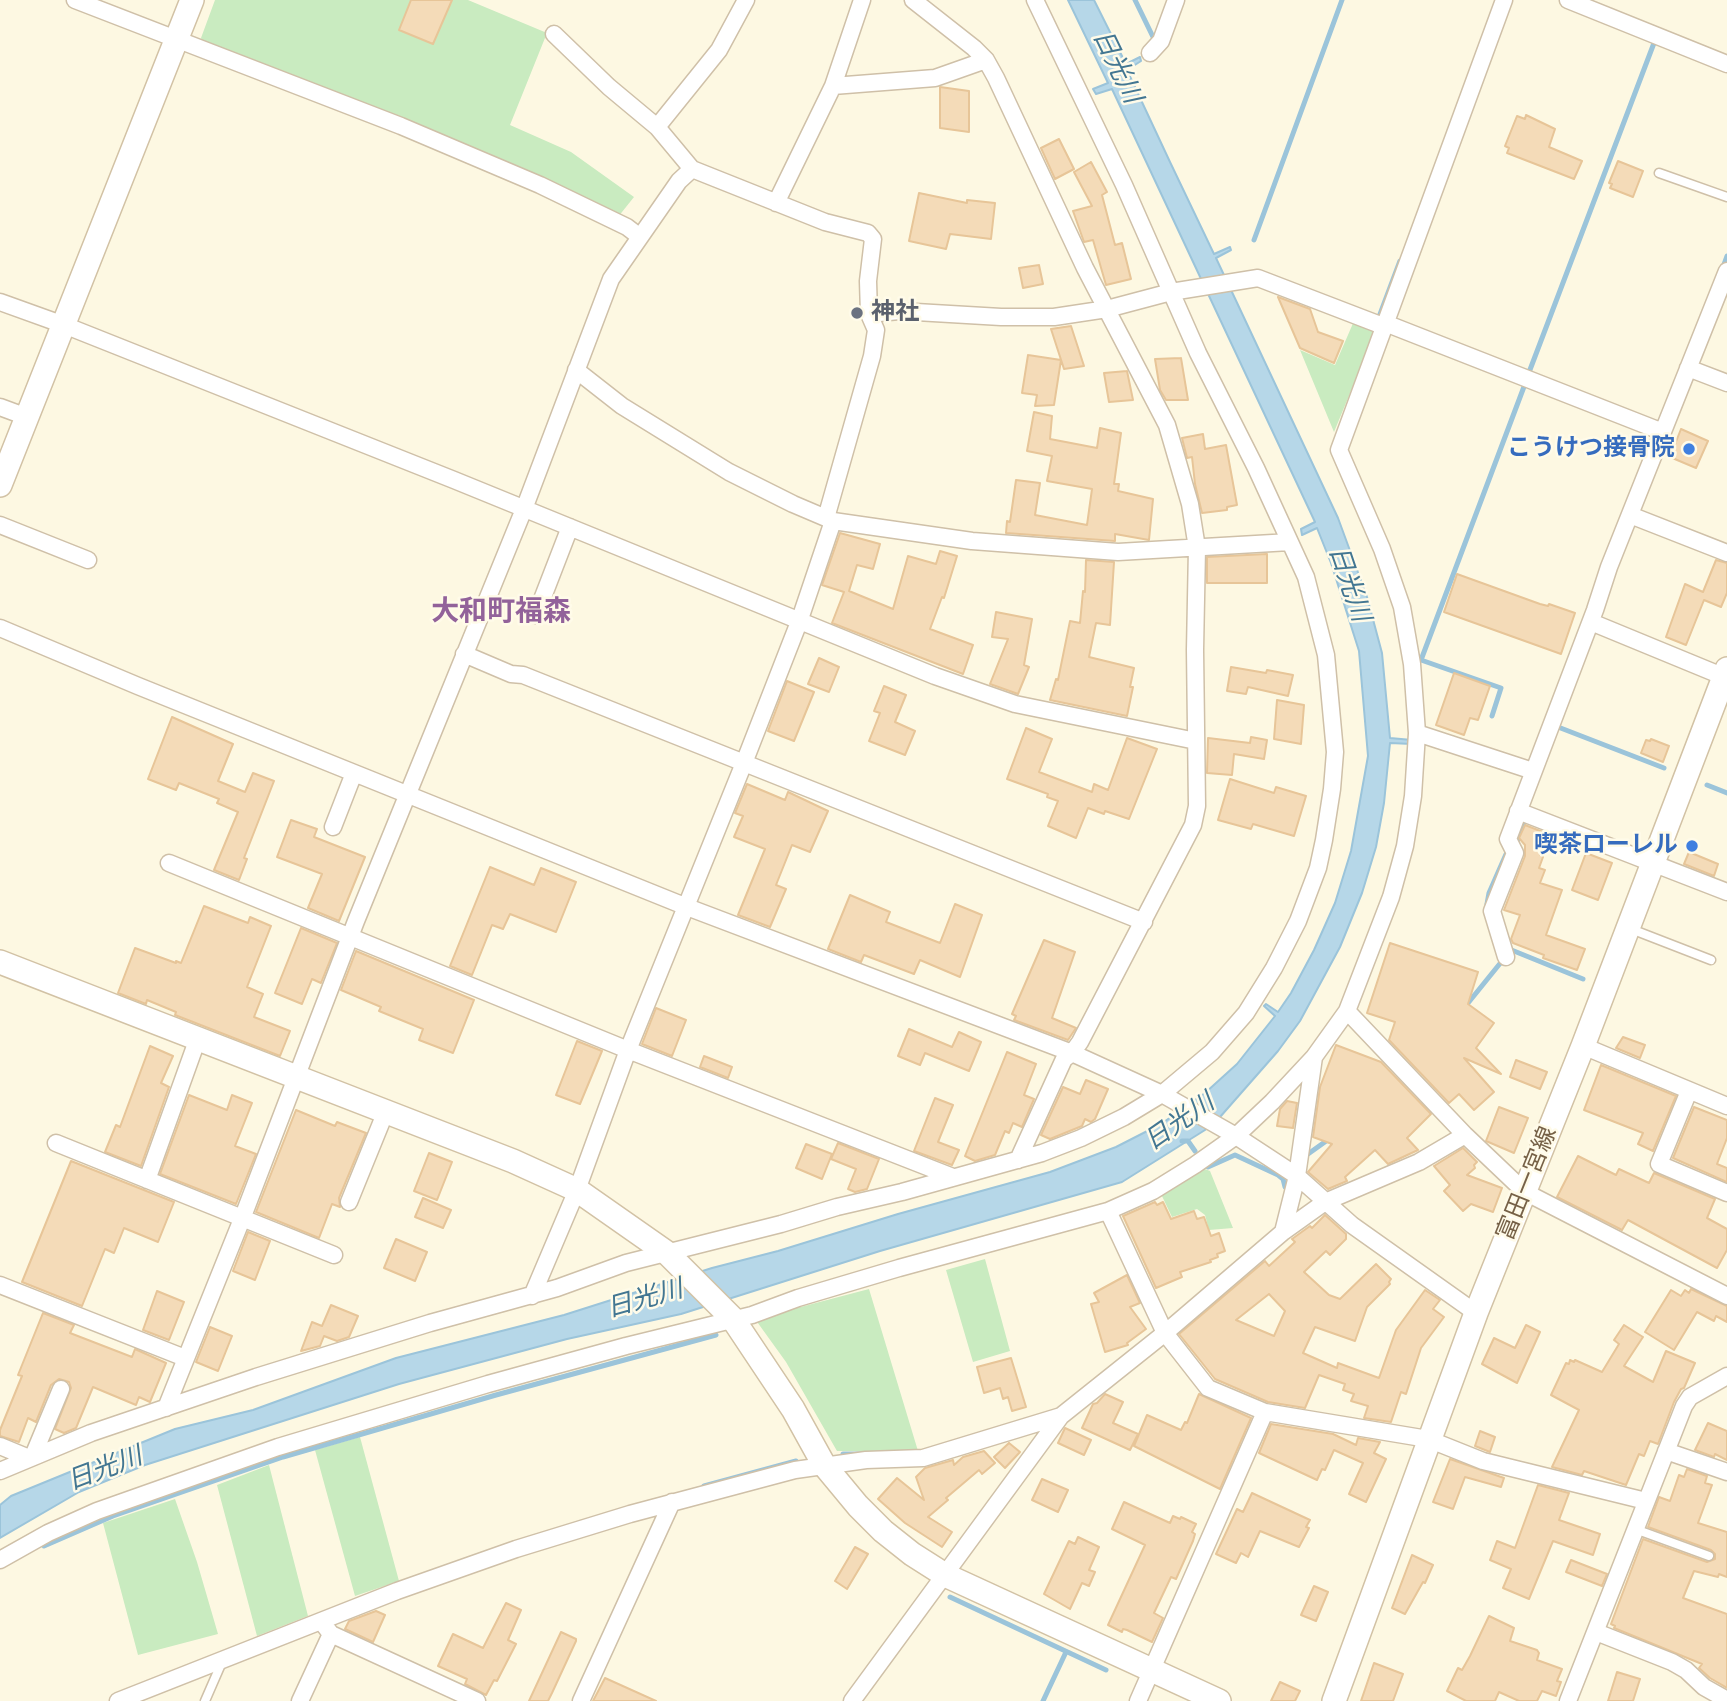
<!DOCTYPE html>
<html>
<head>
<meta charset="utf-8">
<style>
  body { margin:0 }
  canvas { display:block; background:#fdf8e2 }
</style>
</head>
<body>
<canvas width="1727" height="1701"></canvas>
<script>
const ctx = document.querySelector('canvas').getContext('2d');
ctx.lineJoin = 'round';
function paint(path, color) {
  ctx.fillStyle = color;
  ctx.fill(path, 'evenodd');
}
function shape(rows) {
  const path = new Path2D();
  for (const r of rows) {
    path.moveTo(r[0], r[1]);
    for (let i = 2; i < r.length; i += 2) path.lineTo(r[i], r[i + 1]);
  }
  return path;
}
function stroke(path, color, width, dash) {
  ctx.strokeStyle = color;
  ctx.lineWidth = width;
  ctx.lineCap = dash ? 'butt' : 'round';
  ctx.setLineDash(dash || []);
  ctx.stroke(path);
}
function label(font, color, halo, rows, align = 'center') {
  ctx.font = font + ' Poppins,"Noto Sans JP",sans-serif';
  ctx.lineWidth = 5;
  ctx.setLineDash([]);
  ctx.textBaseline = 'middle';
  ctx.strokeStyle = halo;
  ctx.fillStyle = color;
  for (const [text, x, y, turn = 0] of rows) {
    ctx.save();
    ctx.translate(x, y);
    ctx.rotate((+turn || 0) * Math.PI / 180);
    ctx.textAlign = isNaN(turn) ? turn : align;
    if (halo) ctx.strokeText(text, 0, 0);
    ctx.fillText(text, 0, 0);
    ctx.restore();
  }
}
paint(shape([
  [215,0,468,0,547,33,510,125,571,152,634,197,614,222,207,51,201,38],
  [1354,321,1371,328,1374,335,1334,432,1300,350,1335,365],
  [1202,1168,1210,1171,1233,1228,1209,1230,1205,1215,1197,1209,1172,1217,1161,1194],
  [985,1259,1010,1351,973,1362,946,1270],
  [869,1289,918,1451,837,1451,786,1362,755,1319],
  [360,1437,399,1581,355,1596,315,1450],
  [269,1465,308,1616,257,1636,217,1485],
  [175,1499,197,1562,218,1634,138,1655,103,1523]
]), '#c9ebc0');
const water = shape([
  [1068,0,1094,0,1126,64,1140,57,1141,61,1127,70,1170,162,1214,254,1230,247,1231,250,1216,258,1338,518,1367,597,1382,653,1390,738,1412,740,1412,744,1390,743,1384,803,1376,847,1362,893,1340,947,1300,1021,1278,1051,1213,1125,1122,1182,880,1251,681,1314,567,1339,399,1384,145,1465,79,1492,0,1538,0,1505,11,1496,175,1429,253,1410,396,1358,564,1315,712,1268,778,1251,898,1214,1050,1172,1116,1147,1161,1124,1205,1093,1237,1064,1275,1016,1264,1006,1266,1004,1278,1012,1291,993,1314,950,1335,903,1351,851,1368,756,1359,651,1331,563,1317,528,1302,535,1301,529,1315,522,1112,89,1096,94,1093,89,1108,83,1068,0]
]);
paint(water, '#b6d7e8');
stroke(water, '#9bc4da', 2);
stroke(shape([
  [1135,0,1155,41],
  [1254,240,1342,0],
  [1722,270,1727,256],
  [1379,317,1400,261],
  [1528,375,1654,43],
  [1492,716,1501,688,1421,660,1525,384],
  [1558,727,1664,768],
  [1707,785,1727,793],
  [1516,844,1524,822],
  [1487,904,1489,893,1507,852],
  [1509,949,1583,979],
  [1464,1008,1502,961,1500,957],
  [1182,1141,1188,1141,1195,1151],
  [1308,1154,1329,1139],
  [1208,1167,1235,1155,1278,1175,1283,1179,1285,1187],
  [843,1454,861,1454],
  [704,1486,796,1461],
  [44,1546,113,1516,283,1457,496,1395,716,1335],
  [950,1597,1106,1670],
  [1043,1701,1066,1652]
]), '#9bc4da', 5);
const building = shape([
  [411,0,452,0,433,44,399,30,411,0],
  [940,87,969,91,969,132,940,128,940,87],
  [1526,115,1555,129,1549,147,1582,161,1574,179,1507,153,1509,148,1505,146,1517,116,1525,119,1526,115],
  [1059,139,1074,169,1055,179,1041,148,1059,139],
  [1618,161,1643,171,1633,197,1610,188,1612,184,1609,183,1618,161],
  [1091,162,1107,192,1102,195,1115,245,1122,243,1131,279,1106,285,1093,240,1084,242,1073,211,1092,206,1074,172,1091,162],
  [919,193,967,203,967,200,995,203,991,239,950,234,946,249,909,241,919,193],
  [1039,265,1043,284,1023,288,1019,268,1039,265],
  [1278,297,1310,309,1318,332,1343,341,1334,363,1300,348,1278,297],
  [1071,326,1084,366,1064,369,1051,329,1071,326],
  [1028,355,1061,360,1054,405,1035,406,1037,395,1022,393,1028,355],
  [1181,358,1188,400,1166,400,1160,390,1155,359,1181,358],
  [1127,371,1133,400,1109,402,1104,373,1127,371],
  [1034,412,1052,416,1050,439,1097,448,1100,428,1121,433,1114,484,1119,484,1118,491,1153,499,1149,540,1115,534,1115,541,1006,533,1007,521,1010,522,1016,480,1040,483,1035,515,1087,525,1092,489,1047,481,1052,456,1027,451,1034,412],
  [1681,429,1708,441,1696,468,1670,457,1681,429],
  [1203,434,1205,449,1226,445,1237,505,1227,507,1227,510,1202,513,1195,484,1192,457,1187,458,1182,438,1203,434],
  [840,533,880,544,873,569,857,565,849,591,893,609,908,556,936,564,940,551,957,556,944,598,942,597,930,629,973,645,963,674,832,623,844,592,822,585,840,533],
  [1267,554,1267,583,1207,583,1207,557,1267,554],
  [1086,560,1114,562,1110,625,1096,623,1089,657,1134,668,1130,687,1133,687,1127,716,1050,700,1056,679,1058,680,1070,621,1080,623,1083,591,1085,592,1086,560],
  [1716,560,1727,563,1727,593,1721,607,1704,600,1686,645,1666,637,1685,584,1703,592,1716,560],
  [1457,574,1540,604,1548,606,1549,604,1575,613,1561,654,1444,612,1457,574],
  [996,612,1032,619,1024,665,1029,667,1018,694,990,684,1008,639,992,637,996,612],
  [819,658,839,667,829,692,808,684,819,658],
  [1231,667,1266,673,1267,670,1293,675,1288,696,1248,687,1246,694,1227,691,1231,667],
  [1454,673,1490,686,1478,720,1470,718,1464,735,1436,725,1454,673],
  [787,681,814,692,794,741,768,731,787,681],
  [884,686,906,695,895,722,915,731,905,755,869,741,880,713,874,711,884,686],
  [1277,700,1304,705,1301,744,1274,739,1277,700],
  [172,717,233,744,218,781,245,792,253,773,274,781,244,858,247,859,239,880,214,870,238,812,217,803,219,799,179,783,176,790,148,779,172,717],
  [1026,728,1052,739,1039,772,1092,792,1094,784,1108,790,1127,738,1157,749,1129,819,1105,811,1104,814,1088,808,1076,838,1048,826,1058,801,1047,797,1048,794,1007,779,1026,728],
  [1251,737,1267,740,1264,759,1234,754,1232,775,1207,773,1208,738,1250,743,1251,737],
  [1651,739,1669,746,1663,762,1641,753,1646,740,1650,741,1651,739],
  [1230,779,1274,793,1276,787,1306,796,1294,836,1253,824,1251,829,1218,820,1230,779],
  [747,784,785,800,788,792,828,811,810,852,792,845,776,885,786,889,770,927,738,915,765,849,734,837,743,816,735,813,747,784],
  [291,820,317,829,314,837,365,857,339,921,308,908,322,874,277,857,291,820],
  [1525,825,1548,834,1540,855,1543,857,1539,868,1545,870,1540,883,1562,890,1546,935,1585,949,1577,970,1543,958,1544,955,1513,943,1511,939,1520,915,1504,910,1525,856,1525,845,1519,838,1525,825],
  [1689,852,1718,864,1714,876,1684,864,1689,852],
  [1586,853,1612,863,1598,900,1572,890,1586,853],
  [490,867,534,885,541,868,576,882,556,932,510,914,503,929,492,925,472,975,450,966,490,867],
  [850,895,890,912,886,922,940,943,955,904,982,915,960,977,920,960,914,974,864,955,861,962,828,949,850,895],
  [204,906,248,923,250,917,271,926,247,987,263,994,254,1017,290,1031,280,1056,175,1015,176,1012,147,1000,146,1004,118,993,135,948,176,963,176,961,181,963,204,906],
  [301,928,337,943,321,983,312,979,302,1004,275,993,301,928],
  [1044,940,1075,952,1052,1018,1076,1028,1068,1040,1014,1020,1016,1016,1012,1014,1044,940],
  [1390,943,1478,972,1468,1004,1494,1023,1476,1048,1501,1074,1464,1058,1494,1092,1474,1110,1459,1094,1449,1103,1389,1040,1395,1022,1367,1013,1390,943],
  [356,951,474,1000,453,1053,419,1040,423,1029,379,1011,381,1007,341,990,356,951],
  [656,1008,686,1020,672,1056,642,1044,656,1008],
  [909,1029,952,1047,959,1032,981,1042,969,1071,925,1053,920,1065,898,1056,909,1029],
  [1623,1037,1645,1045,1640,1058,1616,1048,1623,1037],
  [577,1041,602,1051,580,1104,556,1095,577,1041],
  [1336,1045,1381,1062,1431,1114,1407,1138,1418,1150,1388,1164,1375,1150,1345,1177,1347,1181,1328,1189,1308,1172,1332,1144,1313,1137,1320,1087,1336,1045],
  [150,1046,173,1056,161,1083,169,1087,141,1166,105,1152,116,1125,120,1127,150,1046],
  [1007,1052,1036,1064,1024,1095,1034,1099,1022,1127,1013,1123,1009,1133,1005,1131,995,1155,975,1161,965,1156,1007,1052],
  [704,1056,732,1067,728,1078,700,1067,704,1056],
  [1516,1060,1547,1072,1540,1089,1510,1077,1516,1060],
  [1601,1065,1676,1096,1653,1151,1638,1144,1643,1133,1584,1110,1601,1065],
  [1086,1080,1108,1089,1095,1119,1091,1122,1085,1119,1082,1126,1050,1139,1041,1135,1063,1087,1080,1094,1086,1080],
  [189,1095,227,1110,232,1095,252,1103,235,1146,256,1154,236,1204,160,1174,189,1095],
  [935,1098,953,1105,938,1142,959,1150,952,1165,914,1151,935,1098],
  [1287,1101,1297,1103,1293,1128,1277,1126,1280,1109,1287,1101],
  [1499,1107,1528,1118,1514,1153,1486,1141,1499,1107],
  [1694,1107,1727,1120,1727,1138,1717,1164,1727,1168,1727,1182,1673,1158,1694,1107],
  [296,1110,335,1126,337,1122,366,1133,339,1198,340,1207,332,1204,319,1238,256,1212,296,1110],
  [838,1143,879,1159,867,1189,855,1192,848,1189,856,1169,831,1159,838,1143],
  [806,1144,832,1154,822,1179,796,1168,806,1144],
  [1463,1148,1477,1162,1474,1165,1475,1168,1467,1175,1502,1188,1493,1212,1471,1204,1463,1211,1444,1191,1450,1185,1434,1166,1463,1148],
  [429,1153,452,1162,437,1200,414,1191,429,1153],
  [1578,1156,1616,1175,1619,1169,1649,1183,1654,1173,1715,1199,1707,1218,1727,1229,1727,1250,1717,1268,1628,1220,1622,1230,1557,1197,1578,1156],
  [71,1161,174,1202,158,1242,124,1228,114,1253,105,1249,82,1306,22,1282,71,1161],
  [423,1198,451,1210,443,1228,415,1217,423,1198],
  [1155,1202,1157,1205,1163,1202,1171,1219,1194,1211,1197,1219,1204,1217,1211,1236,1219,1233,1225,1251,1217,1254,1218,1257,1210,1260,1211,1262,1180,1272,1182,1277,1156,1288,1123,1216,1155,1202],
  [1325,1215,1346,1234,1346,1239,1330,1255,1326,1251,1304,1272,1329,1295,1340,1299,1376,1264,1391,1279,1389,1282,1390,1284,1367,1307,1355,1341,1315,1327,1303,1353,1337,1368,1338,1363,1379,1378,1396,1330,1425,1290,1440,1300,1433,1309,1444,1317,1421,1348,1406,1394,1401,1392,1391,1422,1364,1418,1368,1406,1351,1401,1354,1394,1343,1390,1345,1384,1319,1375,1305,1408,1268,1402,1215,1379,1179,1334,1265,1261,1269,1266,1295,1242,1292,1239,1310,1226,1312,1228,1325,1215],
  [1269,1294,1285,1311,1274,1336,1236,1320,1269,1294],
  [248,1232,270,1241,255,1280,233,1271,248,1232],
  [396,1239,427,1252,415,1281,384,1268,396,1239],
  [1127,1275,1140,1303,1130,1307,1146,1329,1127,1343,1128,1345,1105,1352,1091,1304,1099,1302,1094,1293,1127,1275],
  [1691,1289,1727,1306,1727,1322,1716,1316,1714,1321,1697,1312,1674,1350,1645,1332,1671,1290,1681,1296,1685,1290,1689,1293,1691,1289],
  [157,1291,184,1302,169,1340,143,1330,157,1291],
  [331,1305,358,1316,349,1337,337,1341,324,1336,320,1346,301,1351,312,1322,322,1326,331,1305],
  [43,1313,74,1325,70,1333,132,1357,135,1349,166,1363,150,1402,139,1397,136,1405,93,1387,76,1428,64,1433,55,1429,71,1388,69,1382,59,1379,51,1385,36,1422,28,1418,19,1442,0,1436,0,1430,22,1376,18,1375,43,1313],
  [1526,1325,1540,1332,1517,1383,1482,1364,1494,1338,1515,1348,1526,1325],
  [1624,1325,1643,1337,1624,1366,1653,1382,1666,1351,1695,1363,1684,1388,1681,1389,1674,1402,1658,1444,1650,1441,1644,1456,1639,1454,1626,1485,1584,1471,1582,1475,1552,1467,1579,1410,1551,1395,1566,1363,1569,1364,1570,1360,1574,1362,1575,1360,1602,1372,1619,1344,1614,1340,1624,1325],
  [210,1327,232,1336,218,1371,196,1362,210,1327],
  [1011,1358,1026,1407,1012,1411,1008,1397,1003,1399,1000,1388,984,1393,977,1367,1011,1358],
  [1105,1394,1123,1402,1113,1423,1138,1434,1130,1450,1082,1428,1093,1404,1097,1403,1105,1394],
  [1199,1394,1251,1418,1220,1489,1134,1446,1147,1415,1181,1430,1185,1422,1187,1423,1199,1394],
  [1708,1423,1727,1431,1727,1460,1715,1454,1714,1457,1695,1450,1708,1423],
  [1271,1424,1333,1434,1356,1445,1358,1438,1380,1442,1374,1453,1386,1459,1366,1502,1349,1494,1363,1463,1334,1450,1325,1470,1322,1469,1317,1480,1259,1453,1271,1424],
  [1065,1428,1091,1440,1084,1455,1058,1443,1065,1428],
  [1480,1431,1495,1437,1490,1452,1475,1446,1480,1431],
  [1009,1443,1020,1452,1005,1468,994,1457,1009,1443],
  [984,1451,995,1463,982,1474,979,1470,946,1498,948,1500,928,1517,952,1532,942,1547,905,1523,878,1499,897,1478,924,1500,916,1477,925,1468,953,1460,954,1465,963,1457,984,1451],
  [1450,1459,1504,1478,1501,1487,1465,1477,1453,1509,1433,1502,1450,1459],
  [1687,1469,1707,1476,1705,1483,1712,1485,1698,1523,1727,1532,1727,1577,1719,1574,1718,1577,1694,1571,1683,1598,1727,1614,1727,1688,1710,1678,1699,1668,1702,1664,1614,1628,1615,1626,1611,1624,1643,1539,1707,1562,1715,1559,1715,1554,1711,1550,1648,1527,1659,1497,1670,1501,1679,1475,1684,1477,1687,1469],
  [1042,1479,1068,1490,1058,1512,1032,1500,1042,1479],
  [1538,1485,1569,1493,1559,1520,1600,1534,1593,1555,1553,1541,1529,1599,1503,1588,1511,1569,1490,1560,1497,1541,1515,1548,1538,1485],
  [1252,1493,1310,1520,1306,1527,1309,1528,1299,1547,1260,1531,1248,1557,1241,1553,1236,1563,1216,1554,1237,1509,1243,1512,1252,1493],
  [1124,1502,1170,1523,1173,1516,1180,1519,1181,1517,1196,1524,1192,1532,1195,1534,1193,1541,1176,1579,1171,1577,1154,1613,1163,1618,1152,1642,1127,1630,1123,1629,1122,1632,1108,1625,1145,1545,1112,1529,1124,1502],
  [1078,1537,1099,1547,1089,1570,1095,1572,1089,1586,1082,1583,1070,1609,1044,1594,1069,1541,1075,1544,1078,1537],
  [855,1547,868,1554,847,1589,835,1581,855,1547],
  [1412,1555,1433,1565,1425,1583,1423,1582,1405,1614,1392,1608,1412,1555],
  [1571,1560,1607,1574,1602,1586,1566,1572,1571,1560],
  [1314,1586,1328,1592,1316,1621,1301,1615,1314,1586],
  [506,1603,521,1610,508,1640,516,1644,497,1681,494,1680,486,1695,465,1684,467,1679,438,1666,453,1634,483,1648,506,1603],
  [376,1611,385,1615,373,1642,345,1629,349,1621,376,1611],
  [1489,1616,1514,1628,1510,1641,1537,1650,1539,1653,1537,1660,1562,1669,1557,1681,1561,1682,1556,1696,1542,1691,1537,1701,1519,1701,1499,1692,1495,1701,1466,1701,1447,1691,1458,1668,1462,1670,1470,1656,1489,1616],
  [561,1632,576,1639,576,1641,552,1693,548,1701,529,1701,561,1632],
  [1374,1663,1403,1674,1393,1701,1361,1701,1374,1663],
  [1617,1672,1640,1679,1633,1701,1608,1701,1617,1672],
  [605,1678,656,1701,593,1701,605,1678],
  [1280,1682,1300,1691,1295,1701,1271,1701,1280,1682]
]);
paint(building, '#f4dbb8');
stroke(building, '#e7c598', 2);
const lane = shape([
  [1659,173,1727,197],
  [1631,929,1711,960],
  [1635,1529,1709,1556],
  [205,1701,222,1662]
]);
const street = shape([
  [75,0,401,126,540,185,627,227,640,237],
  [913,0,974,48,986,60,996,78,1085,268,1167,425,1190,504,1197,548,1195,650,1197,806,1193,825,1080,1042,1072,1053,1064,1059,1018,1160],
  [1568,0,1727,64],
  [554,34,609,87,657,127,692,169],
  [1150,53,1161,41,1176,0],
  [833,86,935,78,986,60],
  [657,127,719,50,746,0],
  [776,203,833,86,862,0],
  [0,302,64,325,454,480,935,676,1015,704,1196,741],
  [869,314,899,311,1001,317,1054,317,1107,309,1171,292,1258,278,1383,326],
  [1385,323,1663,432],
  [1688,368,1727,383],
  [576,370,622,406,729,472,793,504,833,521,972,541,1118,552,1290,542],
  [0,407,27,417],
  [1630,515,1727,553],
  [0,525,88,560],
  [536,615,570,527],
  [1591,622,1727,678],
  [0,628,138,686,687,907,1072,1053,1162,1094,1236,1136,1297,1176,1352,1225,1476,1313],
  [464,654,511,674,523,675,1144,922],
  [1417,733,1533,771],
  [1518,811,1727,892],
  [333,827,354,773],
  [169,863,628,1050,953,1177],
  [1506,957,1492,911,1515,853,1508,839,1595,610,1609,567,1727,271],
  [1347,1011,1465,1135,1525,1192,1727,1296],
  [1583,1046,1727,1106],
  [1689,1091,1659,1164,1727,1193],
  [56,1143,334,1255],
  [147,1180,198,1038],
  [349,1202,386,1111],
  [1108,1211,1165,1333,1208,1388,1265,1412,1428,1439,1483,1461,1646,1501],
  [1283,1232,1325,1202,1419,1162,1465,1135],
  [0,1285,185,1358],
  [532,1296,577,1190,628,1050,744,763,799,622,833,521],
  [166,1408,242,1219,356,921,524,509,611,279,679,181,692,169,825,222,868,233,873,239,868,281,869,314,876,330,872,356,826,518],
  [0,1446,29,1458],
  [1666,1451,1727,1472],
  [33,1456,61,1389],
  [0,1471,91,1433,256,1377,430,1323,557,1288,626,1263,781,1224,837,1207,902,1192,1042,1153,1081,1138,1124,1117,1162,1094,1212,1052,1246,1013,1274,968,1298,921,1318,868,1324,840,1332,789,1335,752,1326,655,1306,577,1256,468,1198,353,1124,185,1035,0],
  [0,1560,48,1533,97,1511,278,1447,488,1384,626,1346,752,1315,798,1298,899,1268,1108,1211,1153,1191,1195,1165,1236,1136,1272,1102,1314,1057,1347,1011,1391,897,1405,846,1413,796,1417,733,1412,664,1402,607,1382,549,1339,450,1504,0],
  [321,1621,331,1634,477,1701],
  [1596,1632,1672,1662,1686,1670,1704,1687,1727,1700],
  [118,1701,397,1591,516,1549,630,1514,795,1470,866,1460,923,1458,1061,1416],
  [300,1701,331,1634],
  [581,1701,672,1502],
  [852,1701,1061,1416,1165,1333,1283,1232,1297,1176,1314,1057],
  [1138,1701,1265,1412],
  [1568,1701,1684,1406,1690,1397,1727,1376]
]);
const secondary = shape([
  [0,485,192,0],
  [0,962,513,1161,577,1190,667,1253,733,1319,793,1409,824,1465,858,1506,883,1531,912,1554,945,1575,1219,1701],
  [1334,1701,1476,1313,1583,1046,1727,669]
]);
stroke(lane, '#cfc0a8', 11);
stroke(street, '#cfc0a8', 19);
stroke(secondary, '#d2c2a5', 26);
stroke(lane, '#fff', 8);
stroke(street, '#fff', 16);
stroke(secondary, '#fff', 23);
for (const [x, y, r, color] of [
  [857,313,7,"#6b7280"],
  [1689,449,7,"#3f7fe0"],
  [1692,846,7,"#3f7fe0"]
]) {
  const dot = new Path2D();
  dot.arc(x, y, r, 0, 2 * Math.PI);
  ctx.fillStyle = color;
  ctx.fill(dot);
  stroke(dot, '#fffbe9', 2.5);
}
label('bold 24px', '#5b616d', '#fffbe9', [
  ["神社",871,313]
], 'left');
label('bold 24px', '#366cbe', '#fffbe9', [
  ["こうけつ接骨院",1675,449],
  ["喫茶ローレル",1678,846]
], 'right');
label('24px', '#766147', '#fffbe9', [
  ["富田一宮線",1528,1184,-68]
]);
label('italic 26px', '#427692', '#fffbe9', [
  ["日光川",1116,67,64],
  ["日光川",1348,584,71],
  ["日光川",1180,1123,-35],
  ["日光川",645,1300,-16],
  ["日光川",105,1470,-21]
]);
label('bold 28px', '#92629a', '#fffbe9', [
  ["大和町福森",501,613]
]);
</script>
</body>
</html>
